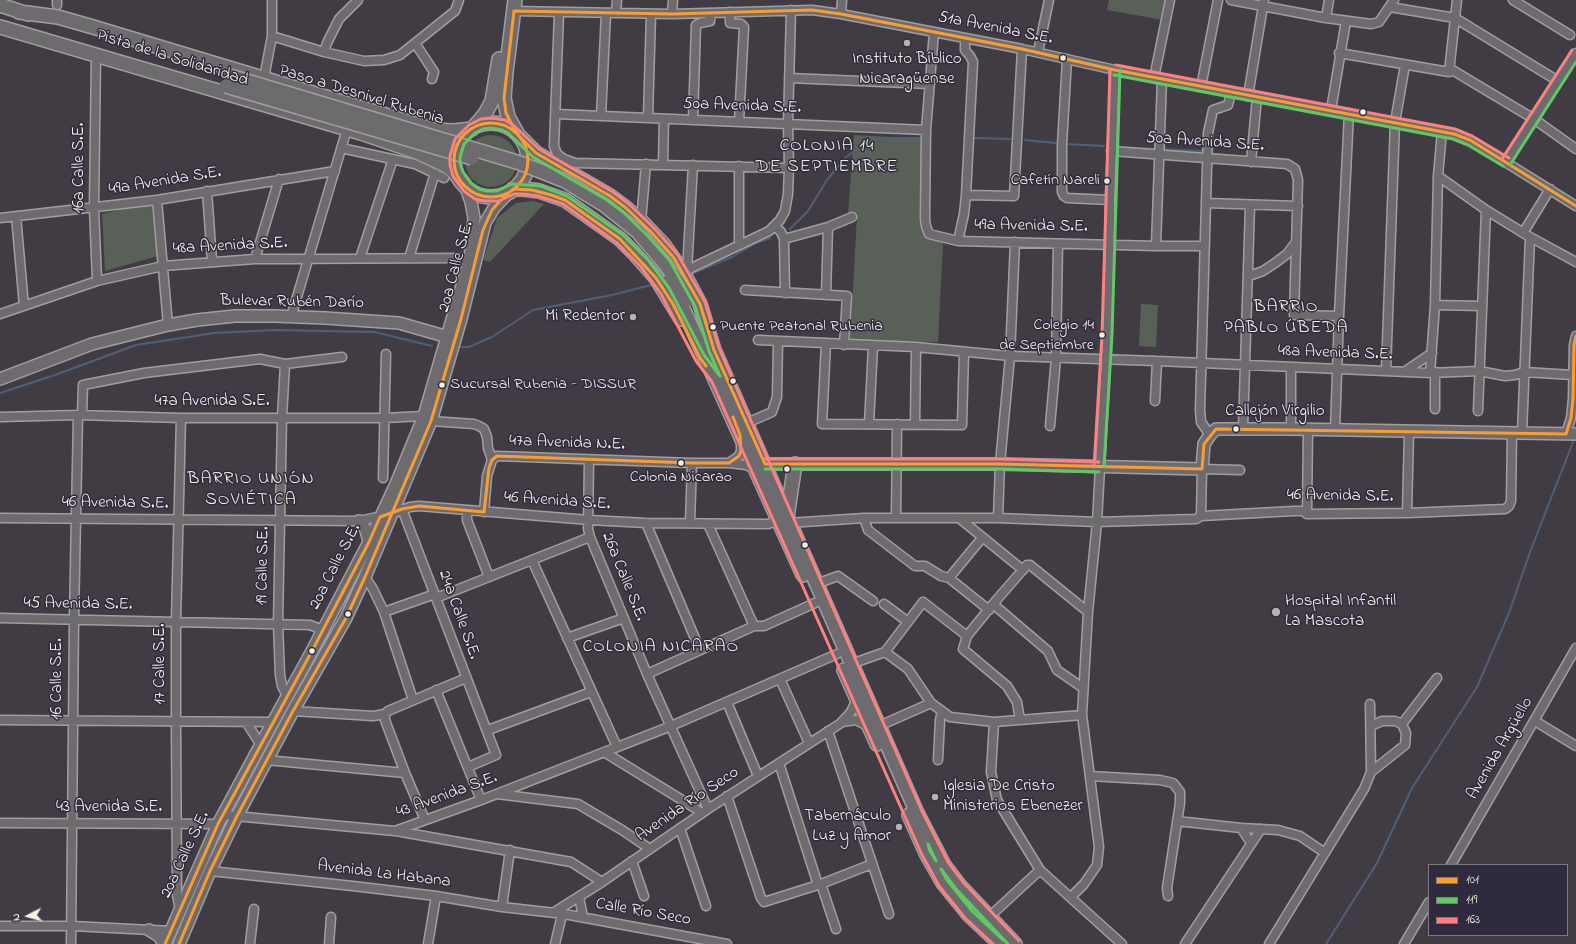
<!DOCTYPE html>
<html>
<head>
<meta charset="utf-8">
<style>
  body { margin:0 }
  #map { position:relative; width:1576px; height:944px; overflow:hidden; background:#413c44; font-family:"Indie Flower",sans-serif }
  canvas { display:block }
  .legend { position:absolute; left:1428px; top:864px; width:140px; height:72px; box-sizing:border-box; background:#2f2a3d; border:1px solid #7e7a81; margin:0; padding:5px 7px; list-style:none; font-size:12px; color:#f4f1e8 }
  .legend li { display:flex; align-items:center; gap:8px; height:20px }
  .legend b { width:20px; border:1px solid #7e7a81 }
  .north { position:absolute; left:8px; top:896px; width:40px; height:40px; -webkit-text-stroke:3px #2f2a3d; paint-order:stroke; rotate:264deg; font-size:11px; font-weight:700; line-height:16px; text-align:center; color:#f4f1e8 }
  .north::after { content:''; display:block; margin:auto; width:14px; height:18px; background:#f4f1e8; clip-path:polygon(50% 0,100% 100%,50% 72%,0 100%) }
</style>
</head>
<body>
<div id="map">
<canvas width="1576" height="944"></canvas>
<ul class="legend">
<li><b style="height:5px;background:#f99c32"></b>101</li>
<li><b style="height:5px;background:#60c964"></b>119</li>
<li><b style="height:5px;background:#ff8080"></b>163</li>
</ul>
<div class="north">N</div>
</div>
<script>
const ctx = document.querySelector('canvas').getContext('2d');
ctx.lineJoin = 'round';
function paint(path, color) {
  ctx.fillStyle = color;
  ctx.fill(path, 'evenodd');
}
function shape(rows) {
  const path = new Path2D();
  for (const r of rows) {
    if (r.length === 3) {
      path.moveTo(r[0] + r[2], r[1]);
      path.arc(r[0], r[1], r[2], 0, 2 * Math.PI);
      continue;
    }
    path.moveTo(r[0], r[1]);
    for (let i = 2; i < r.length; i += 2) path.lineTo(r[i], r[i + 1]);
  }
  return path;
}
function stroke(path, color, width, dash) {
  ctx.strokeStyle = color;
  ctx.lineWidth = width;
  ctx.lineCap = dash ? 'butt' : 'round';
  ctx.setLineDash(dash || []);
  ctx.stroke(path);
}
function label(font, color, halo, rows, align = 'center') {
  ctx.font = font + ' "Indie Flower",sans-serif';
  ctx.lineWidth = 3;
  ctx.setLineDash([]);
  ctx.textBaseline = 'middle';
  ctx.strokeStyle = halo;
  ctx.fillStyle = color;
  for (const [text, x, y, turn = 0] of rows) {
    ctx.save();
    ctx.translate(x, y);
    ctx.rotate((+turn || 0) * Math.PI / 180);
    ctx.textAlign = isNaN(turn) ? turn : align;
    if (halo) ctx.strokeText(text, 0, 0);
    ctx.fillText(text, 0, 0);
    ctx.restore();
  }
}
paint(shape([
  [1109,0,1166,0,1163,20,1107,10],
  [491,161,26],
  [854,135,928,139,926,216,932,237,943,243,938,342,850,340,857,216,849,215,848,213],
  [533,201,544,204,490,262,483,260,497,218,516,203],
  [151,202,158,256,105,271,102,214],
  [1141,304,1158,305,1156,347,1139,346]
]), '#586057');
stroke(shape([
  [974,138,1010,139],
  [1025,140,1056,143],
  [1066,144,1104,146],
  [1119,147,1157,149],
  [1162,149,1202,151],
  [790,229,808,211,827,180,846,157,866,143,893,138,923,138],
  [691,274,732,257,756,243,770,238],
  [461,347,469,347,492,337,533,310,612,295,655,284],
  [0,393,55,375,136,345,214,333,273,330,375,332,432,346],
  [1326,944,1377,863,1412,788,1477,687,1509,613,1530,552,1575,437]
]), '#505f77', 2);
const street = shape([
  [57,0,57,5],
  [1231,0,1326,18,1371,24,1379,22,1394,0],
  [1513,0,1570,35],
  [1390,7,1455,18,1558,81],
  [514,11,672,14,812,10,841,14,1022,49,1115,70,1454,134,1470,140,1576,206],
  [730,12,730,23,741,24,744,27,739,122],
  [559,13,554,146,557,154,564,159,575,163,789,168],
  [616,13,617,0],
  [672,14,673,0],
  [841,14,842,0],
  [1326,18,1329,0],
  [934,32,926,130,925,219,926,226,929,234,958,241,1156,246,1204,246],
  [272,36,324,52,364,61,384,60,400,55,455,11,459,0],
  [415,43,434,72,432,79],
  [324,52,327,43,339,19,358,0],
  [1038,52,1049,0],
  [1339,53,1449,72,1457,0],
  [96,56,94,208,97,281],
  [1067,59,1062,145,1062,192,1064,196,1067,198,1110,200],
  [1449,68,1534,119,1576,149],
  [264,78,272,36,272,0],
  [789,78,930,84],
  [1154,78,1170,0],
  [1201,87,1218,0],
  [1248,96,1264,0],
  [1331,110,1346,21],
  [556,114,926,130],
  [601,116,606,13],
  [648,118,651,14],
  [693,120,696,25,700,23,710,21,711,13],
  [341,148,415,164,444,178],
  [1111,151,1287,164,1295,169,1298,180,1294,315,1339,316],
  [1251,162,1257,97],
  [1506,162,1576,53],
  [663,164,664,119],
  [1438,176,1486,210,1530,237,1576,262],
  [207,191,212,261],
  [966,195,1014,196,1022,49],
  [157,200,168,325],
  [1206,203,1298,206],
  [16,216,24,306],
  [0,218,157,200,335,171],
  [641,221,646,164],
  [775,226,781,232,784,239,785,293],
  [1523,233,1550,189],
  [784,239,828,227,852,217],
  [958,241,964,214,966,195,973,62,970,56,965,50,965,38],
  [739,245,739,166],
  [1156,246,1162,79],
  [360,258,393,159],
  [409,258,435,173],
  [255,259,279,179],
  [687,271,693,165],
  [683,272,769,231,780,220,785,211,788,194,789,168,788,124,791,10],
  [1249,276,1263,271,1275,263,1287,254,1296,242],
  [745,290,847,296,844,345],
  [826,295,828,227],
  [1435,305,1482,306],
  [0,314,97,281,163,266,255,259,470,258],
  [291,317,347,129],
  [758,340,916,347,1010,356,1157,361,1430,373,1479,371,1505,376,1515,375,1524,372,1573,375],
  [826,343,822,424,962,425,964,352],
  [285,364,282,417,278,624,280,675,282,686,287,696],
  [1291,368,1291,429],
  [1386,371,1395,122,1405,65],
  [1404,372,1432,353],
  [1430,373,1435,305,1438,176,1442,131],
  [1155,401,1157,361],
  [1435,409,1435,372],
  [1478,411,1486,210],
  [82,415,83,385,144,373,260,359,285,364,342,357],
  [0,417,78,415,181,418,384,418,424,416],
  [431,421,474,424,479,426,484,429,487,437,488,448,492,460],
  [747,423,772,412,777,397,778,341],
  [869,424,873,346],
  [915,424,916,347],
  [1050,426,1056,358,1058,244],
  [1243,429,1250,205],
  [1335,430,1339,316,1349,113],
  [1522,433,1530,237],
  [1566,434,1571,418,1573,399,1574,345,1576,336],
  [1210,435,1201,422,1200,410,1208,133,1213,110,1228,105,1231,93],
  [492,460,497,456,692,463,729,463,746,465,755,469],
  [589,460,588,529,590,537,647,674,708,809],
  [729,463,739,456,741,451,741,441],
  [383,478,386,354],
  [402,509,496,755,468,767],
  [467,510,467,520,489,577],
  [484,512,487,476,492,460],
  [1407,513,1409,432],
  [1307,514,1308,429],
  [1201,516,1202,469,1240,470],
  [0,518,359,521,391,514,410,507,419,506,589,520,646,523,768,524,778,521],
  [864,518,868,530,915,566,925,566,941,576,949,578,989,610],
  [896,518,897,424],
  [959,518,1023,570],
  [998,518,1000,464,1010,356,1015,242],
  [646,523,700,650],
  [690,523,692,463],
  [789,523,864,518,998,518,1097,522,1196,519,1201,516,1294,511,1303,511,1307,514,1407,513,1505,509,1509,506,1511,501,1512,433],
  [708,524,754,626],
  [532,560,617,747],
  [365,577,373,589,384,612,413,700],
  [949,578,982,538],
  [816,584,838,576,873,601],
  [436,598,590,537],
  [884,604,908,622],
  [993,604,1048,651,1057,670,1083,688],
  [384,612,435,594],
  [0,618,310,625,323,630],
  [967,636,963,649,1007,686,1017,702,1020,720],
  [567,638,624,618],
  [885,652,908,669,931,703,950,717,994,722,1082,715],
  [851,664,885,652,923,602,967,636,993,604,1027,565,1030,565,1088,612],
  [647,674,754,626,764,626,815,603],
  [780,679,809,743],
  [436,690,481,800],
  [727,702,758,776],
  [293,711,373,716,385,714,388,711,466,678],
  [385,714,385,720,405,773,425,820],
  [0,720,273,722],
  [1535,721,1576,746],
  [246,722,261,745],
  [842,722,856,720,869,727],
  [994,722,991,772,997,800,1040,870,1122,944],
  [1402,724,1437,678],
  [879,726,931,703],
  [1371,726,1382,721,1395,721,1402,724,1406,733,1405,745,1371,772],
  [488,730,591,692],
  [828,731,889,914],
  [604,752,695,808,701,813],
  [266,760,405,773],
  [938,760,940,720,942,711],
  [779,763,818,885],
  [1090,776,1160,780,1173,783,1180,792,1180,803,1167,888,1168,896],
  [497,794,578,804,622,830,650,849],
  [727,796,761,898,764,902,821,884,872,864],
  [224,815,395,831,481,800,671,726,837,654],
  [1177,821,1241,828,1278,830,1300,836,1325,853],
  [0,823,218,824],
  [680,828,706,906],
  [1241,828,1251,843],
  [396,831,571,862,602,882],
  [632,861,644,896],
  [1451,865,1576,648],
  [210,871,353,886,436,896,502,907,564,914,727,944],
  [821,884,836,929],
  [579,897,583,917],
  [1071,897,1084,884,1097,865,1099,847,1082,715,1088,612,1097,522,1106,359,1110,244,1110,200,1115,70],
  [502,907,510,850],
  [180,910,177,895,176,721,176,621,181,418],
  [553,913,602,882,708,809,841,723,851,712,855,703,855,698],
  [989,917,1040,870],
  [0,926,72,926,171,931],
  [71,944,74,619,78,415],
  [250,944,254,909],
  [329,944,331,917],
  [428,944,436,896],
  [555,944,561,919,564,914],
  [1185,944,1261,829],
  [1269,944,1364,789,1371,772,1370,704],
  [1404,944,1429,902]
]);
const secondary = shape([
  [0,379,92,344,168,325,197,320,235,316,274,316,325,318,399,323,448,337],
  [765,464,1000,464,1202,469,1204,444,1210,435,1216,429,1291,429,1576,434],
  [359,521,366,530,369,542],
  [149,930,159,936,164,944],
  [165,944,218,824,273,722,312,651,369,542,396,484,424,416,470,258,474,218,471,202,465,185],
  [179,944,210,871,237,816,293,711,346,618,365,577,431,421,461,319,485,223,494,208,509,192]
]);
const primary = shape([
  [515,0,506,72,504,98,508,117,517,133],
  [0,5,28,14],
  [19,12,58,17,93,27,435,130,454,131,472,129],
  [0,27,361,133,417,152,445,165,452,170,464,184],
  [491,160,37],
  [474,127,485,114,492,101,499,59],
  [520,137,536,153,610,196,626,208,641,221,663,244,683,272,700,304,714,350,917,813,944,865,960,886,1015,944],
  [513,189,523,189,539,191,565,200,620,239,633,252,656,278,681,319],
  [681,304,803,575],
  [787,517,795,464],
  [844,670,877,744],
  [909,815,926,853,943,883,969,915,1000,944]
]);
stroke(street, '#a19ea0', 11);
stroke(secondary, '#a19ea0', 14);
stroke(primary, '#a19ea0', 16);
stroke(street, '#6e6b6e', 8);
stroke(secondary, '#6e6b6e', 11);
stroke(primary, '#6e6b6e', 13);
const primaryBridge = shape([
  [230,76,520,163,565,181,604,205,638,232,666,265,689,299],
  [226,86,472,158],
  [668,282,681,304]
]);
stroke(primaryBridge, '#a19ea0', 16, []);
stroke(primaryBridge, '#6e6b6e', 13);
stroke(shape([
  [491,160,37],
  [1576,206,1470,140,1454,134,1115,70,1022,49,841,14,812,10,672,14,514,11,504,98,506,113,512,125,520,137,536,153,610,196,626,208,651,232,674,258,700,304,714,350,765,464,1000,464,1202,469,1204,444,1216,429,1566,434,1571,418,1573,399,1574,345,1576,336],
  [165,944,218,824,312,651,369,542,380,517,402,509,419,506,484,512,489,468,492,460,497,456,692,463,729,463,739,456,741,451,740,435,733,417],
  [179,944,210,871,237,816,293,711,346,618,365,577,431,421,461,319,483,230,492,210,500,201,513,189,532,190,551,195,565,200,620,239,656,278,673,304,700,358,706,366]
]), '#f99c32', 3);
stroke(shape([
  [1114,75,1453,139,1468,145,1503,166],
  [491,128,502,130,508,133,533,157,607,200,623,212,647,235,670,261,695,306,709,351,720,376,704,355,669,288,649,261,623,235,567,196,541,186,512,184,497,191,487,191,479,189,471,183,463,172,460,163,460,157,464,144,475,133,483,129,491,128],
  [1510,165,1576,62],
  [1104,467,1112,335,1120,70],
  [765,469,1000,469,1099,472],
  [928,844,936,861,930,851,928,844],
  [1003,940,973,912,947,880,941,869,956,889,1008,944]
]), '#60c964', 3);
stroke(shape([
  [1116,65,1455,129,1472,136,1509,158],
  [1502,159,1572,50],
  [765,459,1000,459,1099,462],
  [1094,467,1102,335,1110,70],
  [993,944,965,918,939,886,922,855,712,382,696,361,661,294,641,267,617,243,563,204,538,196,523,194,514,194,499,201,485,201,475,199,464,191,453,176,450,165,450,156,455,139,469,125,481,119,491,118,505,120,513,125,539,149,613,192,629,204,654,228,678,255,705,302,719,348,922,811,948,862,964,883,1019,941]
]), '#ff8080', 3);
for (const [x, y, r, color] of [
  [907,43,4,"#b5b2af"],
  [1063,58,3.5,"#f4f1e8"],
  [1363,112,3.5,"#f4f1e8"],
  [1107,181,3.5,"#f4f1e8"],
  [633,317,4,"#b5b2af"],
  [713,327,3.5,"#f4f1e8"],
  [1102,335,3.5,"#f4f1e8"],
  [733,381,3.5,"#f4f1e8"],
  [442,385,3.5,"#f4f1e8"],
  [1236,429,3.5,"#f4f1e8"],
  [681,463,3.5,"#f4f1e8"],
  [787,469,3.5,"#f4f1e8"],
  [805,545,3.5,"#f4f1e8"],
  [1276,612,5,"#b5b2af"],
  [348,614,3.5,"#f4f1e8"],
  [312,651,3.5,"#f4f1e8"],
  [935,797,4,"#b5b2af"],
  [899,827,4,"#b5b2af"]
]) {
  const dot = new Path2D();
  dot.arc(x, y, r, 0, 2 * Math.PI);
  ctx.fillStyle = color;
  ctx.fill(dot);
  stroke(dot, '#2f2a3d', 1.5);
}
label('16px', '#f4f1e8', '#2f2a3d', [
  ["Cafetín Nareli",1100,181],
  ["Colegio 14",1094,326],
  ["de Septiembre",1094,346],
  ["Puente Peatonal Rubenia",720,327,"left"],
  ["Sucursal Rubenia - DISSUR",450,385,"left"],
  ["Colonia Nicarao",681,478,"center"]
], 'right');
label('17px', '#f4f1e8', '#2f2a3d', [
  ["51a Avenida S.E.",995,29,11],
  ["Pista de la Solidaridad",172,59,17],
  ["Paso a Desnivel Rubenia",361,96,17],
  ["50a Avenida S.E.",742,107,2],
  ["50a Avenida S.E.",1205,143,4],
  ["16a Calle S.E.",80,168,-90],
  ["49a Avenida S.E.",165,182,-9],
  ["49a Avenida S.E.",1031,227,1],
  ["48a Avenida S.E.",230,247,-3],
  ["20a Calle S.E.",457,267,-75],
  ["Bulevar Rubén Darío",292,303,1],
  ["48a Avenida S.E.",1335,354,2],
  ["47a Avenida S.E.",212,402],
  ["Callejón Virgilio",1275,412],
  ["47a Avenida N.E.",567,444,2],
  ["46 Avenida S.E.",1340,497,1],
  ["46 Avenida S.E.",557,502,4],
  ["46 Avenida S.E.",115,504,1],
  ["19 Calle S.E.",264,566,-89],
  ["20a Calle S.E.",336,567,-63],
  ["26a Calle S.E.",623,577,68],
  ["45 Avenida S.E.",78,605,1],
  ["24a Calle S.E.",458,615,70],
  ["17 Calle S.E.",161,664,-90],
  ["16 Calle S.E.",58,679,-90],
  ["Avenida Argüello",1501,749,-60],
  ["43 Avenida S.E.",447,796,-20],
  ["Avenida Río Seco",688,805,-34],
  ["43 Avenida S.E.",109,808],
  ["20a Calle S.E.",186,855,-65],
  ["Avenida La Habana",384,875,7],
  ["Calle Río Seco",643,913,10]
]);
label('17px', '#f4f1e8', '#2f2a3d', [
  ["Instituto Bíblico",907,60,"center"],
  ["Nicaragüense",907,80,"center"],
  ["Mi Redentor",625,317],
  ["Hospital Infantil",1285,602,"left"],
  ["La Mascota",1285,622,"left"],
  ["Iglesia De Cristo",943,787,"left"],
  ["Ministerios Ebenezer",943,807,"left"],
  ["Tabernáculo",891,817],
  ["Luz y Amor",891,837]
], 'right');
ctx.letterSpacing = '1px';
label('18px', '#f4f1e8', '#2f2a3d', [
  ["COLONIA 14",827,147],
  ["DE SEPTIEMBRE",827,168],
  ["BARRIO",1286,308],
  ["PABLO ÚBEDA",1286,329],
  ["BARRIO UNIÓN",251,480],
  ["SOVIÉTICA",251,501],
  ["COLONIA NICARAO",661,648]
]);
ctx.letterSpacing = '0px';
</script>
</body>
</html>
